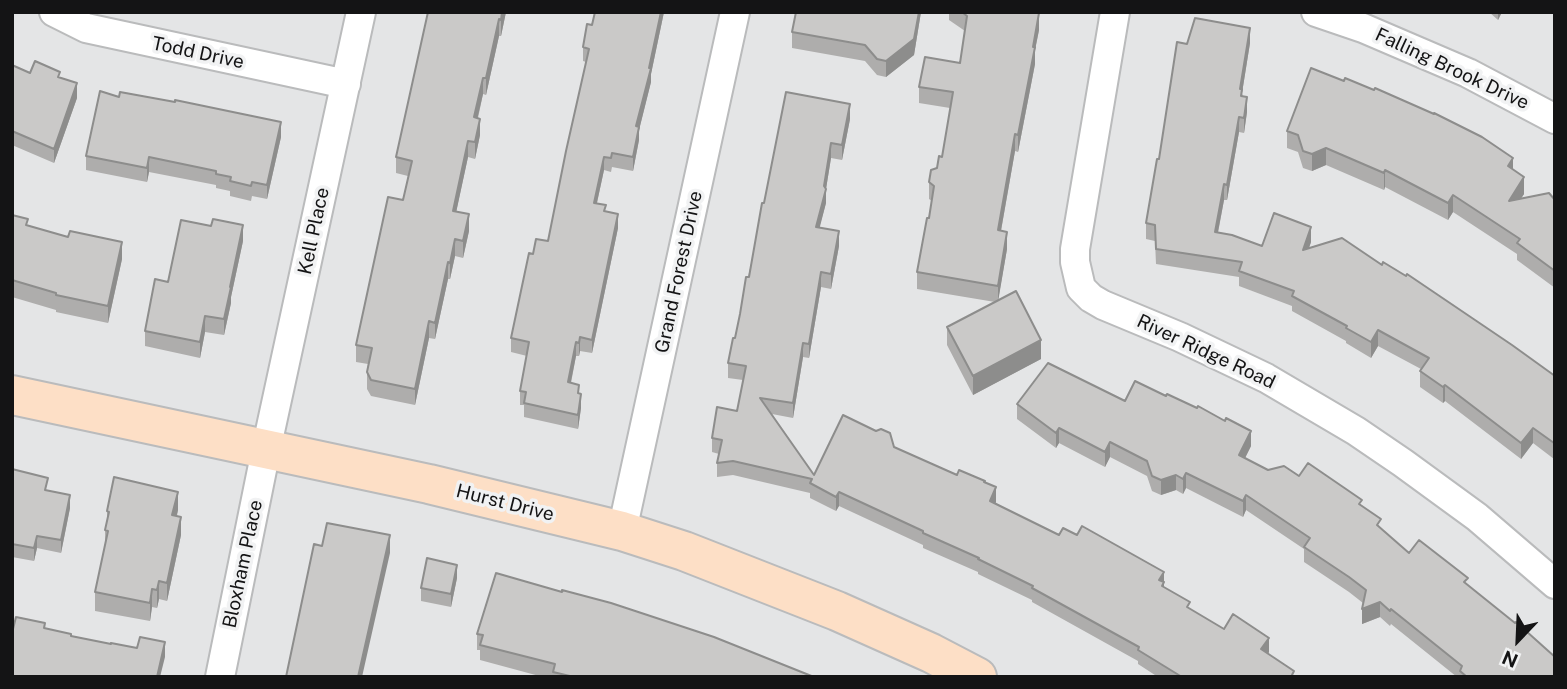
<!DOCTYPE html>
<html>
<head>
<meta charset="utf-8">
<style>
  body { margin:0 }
  #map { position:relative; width:1567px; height:689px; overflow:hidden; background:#e4e5e6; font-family:"Public Sans",sans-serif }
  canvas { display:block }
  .frame { position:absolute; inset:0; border:14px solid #141415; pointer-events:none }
  .north { position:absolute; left:1483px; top:605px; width:70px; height:70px; -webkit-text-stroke:5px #f1f2f3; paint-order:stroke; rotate:203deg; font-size:19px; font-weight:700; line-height:28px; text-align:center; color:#141415 }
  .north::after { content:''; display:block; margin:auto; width:24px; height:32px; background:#141415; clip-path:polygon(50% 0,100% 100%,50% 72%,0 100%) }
</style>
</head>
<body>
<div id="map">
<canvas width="1567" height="689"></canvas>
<div class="frame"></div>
<div class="north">N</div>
</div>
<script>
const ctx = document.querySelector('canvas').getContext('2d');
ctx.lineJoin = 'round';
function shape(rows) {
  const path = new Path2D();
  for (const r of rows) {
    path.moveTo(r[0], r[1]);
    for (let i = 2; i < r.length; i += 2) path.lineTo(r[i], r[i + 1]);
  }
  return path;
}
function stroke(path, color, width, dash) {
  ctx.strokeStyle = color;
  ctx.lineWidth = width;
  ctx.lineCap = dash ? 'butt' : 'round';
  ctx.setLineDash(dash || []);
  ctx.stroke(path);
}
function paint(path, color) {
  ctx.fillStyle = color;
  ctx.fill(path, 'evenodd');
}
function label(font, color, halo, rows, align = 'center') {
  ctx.font = font + ' "Public Sans",sans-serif';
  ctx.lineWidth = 7;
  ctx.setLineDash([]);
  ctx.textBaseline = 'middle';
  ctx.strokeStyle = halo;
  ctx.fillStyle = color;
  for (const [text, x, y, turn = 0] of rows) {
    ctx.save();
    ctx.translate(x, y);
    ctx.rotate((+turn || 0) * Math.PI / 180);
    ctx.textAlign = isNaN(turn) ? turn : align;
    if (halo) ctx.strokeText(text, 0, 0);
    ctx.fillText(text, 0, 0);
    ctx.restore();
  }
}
const street = shape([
  [54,12,86,28,346,84],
  [1115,12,1075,249,1075,262,1081,288,1091,298,1103,305,1180,337,1266,378,1356,431,1403,463,1477,517,1555,584],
  [1316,12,1363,28,1468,73,1555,119],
  [622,531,735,12],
  [220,677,266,450,361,12]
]);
const secondary = shape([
  [12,395,429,484,622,531,684,551,837,611,931,653,977,677]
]);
stroke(street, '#babbbc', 32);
stroke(secondary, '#babbbc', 42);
stroke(street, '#fff', 28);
stroke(secondary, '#fddfc6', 38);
paint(shape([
  [428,12,506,12,501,36,499,36,486,95,483,94,478,118,480,135,475,159,468,157,456,212,469,231,463,258,455,256,450,279,448,279,435,339,429,338,415,405,371,396,367,389,367,372,368,364,356,362,356,345,403,200,408,176,396,173,396,157],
  [595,12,664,12,651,74,651,82,639,130,639,140,633,171,612,167,611,172,604,170,597,203,606,212,618,228,592,353,580,351,579,356,576,356,571,383,579,394,581,408,578,429,524,417,524,405,520,405,520,391,527,356,511,352,511,338,533,254,548,241,586,62,583,61,583,47,592,25],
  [796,12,921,12,914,55,886,77,877,75,865,61,792,48,792,32],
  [949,12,1032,12,1039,30,1035,50,1035,64,1018,152,1015,151,1001,231,1007,249,998,300,1041,359,973,395,947,345,947,327,995,302,917,289,917,272,932,201,929,199,929,182,942,157,950,108,919,103,919,87,960,63,965,31,949,20],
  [1489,12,1502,12,1498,20],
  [1250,43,1242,93,1247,112,1244,133,1239,132,1227,200,1224,200,1218,233,1262,246,1311,242,1309,248,1555,376,1555,458,1554,459,1533,443,1521,459,1445,401,1443,403,1420,387,1420,371,1421,369,1378,346,1371,358,1346,343,1346,341,1292,311,1292,306,1239,286,1239,277,1156,264,1155,241,1146,239,1146,223,1159,159,1187,44],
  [12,65,30,73,60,78,77,98,54,163,12,145],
  [119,97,281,137,267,199,252,196,251,201,230,196,230,191,216,188,216,185,149,172,147,182,86,170,86,156],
  [850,119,842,160,831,158,826,189,826,203,819,228,839,246,831,289,821,287,809,358,803,357,793,418,772,414,814,475,894,447,957,475,985,482,996,502,995,503,1059,535,1077,535,1164,572,1164,587,1190,609,1224,629,1269,652,1268,654,1294,677,1158,677,1138,664,1138,661,1032,602,1032,600,978,574,978,572,923,548,923,545,839,506,836,511,810,498,810,493,733,475,717,477,717,463,719,454,712,452,712,438,737,411,743,380,728,378,728,363,735,338,764,203],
  [1287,131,1513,170,1524,194,1521,198,1555,200,1555,288,1517,260,1517,254,1453,212,1448,220,1385,187,1384,190,1326,165,1312,171,1303,168,1298,152,1287,148],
  [12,215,28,225,122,259,108,323,56,312,56,310,12,297],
  [243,241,231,297,231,303,224,335,205,332,200,358,145,346,145,331,168,282],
  [1125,401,1251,446,1245,458,1268,470,1299,476,1362,506,1381,528,1409,553,1468,585,1555,677,1457,677,1391,624,1390,626,1380,617,1362,624,1363,603,1349,592,1304,562,1304,549,1246,510,1243,517,1186,488,1183,494,1176,490,1161,495,1152,491,1147,476,1110,457,1105,467,1059,443,1056,448,1017,419,1017,404],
  [12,469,48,491,70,508,61,553,37,548,34,561,12,557],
  [178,510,177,516,181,535,167,601,159,599,157,608,152,607,150,621,95,611,95,592,105,546,105,530,107,520,107,511],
  [457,578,451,607,421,601,421,588],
  [477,634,814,677,543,677,480,660,480,650,477,650]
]), '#aeadac');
paint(shape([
  [502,12,506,12,501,36,501,20],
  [661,12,664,12,651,74,651,82,639,130,639,140,633,171,633,157,636,126],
  [919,12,921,12,914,55,886,77,886,61],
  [1498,12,1502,12,1498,20],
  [1039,13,1039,30,1035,50,1035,64,1018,152,1018,135],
  [499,19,499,36,486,95,486,78],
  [1250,28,1250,43,1242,93,1242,105,1240,89],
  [483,78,483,94,474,133,474,117],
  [77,83,77,98,54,163,54,149],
  [1247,97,1247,112,1244,133,1244,118],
  [850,104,850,119,842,160,842,145],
  [1239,117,1239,132,1227,200,1227,185],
  [480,119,480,135,475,159,475,142],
  [281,122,281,137,267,199,267,185],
  [1015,134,1015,151,998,247,998,230],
  [468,141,468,157,453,227,453,211],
  [831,143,831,158,826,189,826,203,816,242,816,227],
  [1326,148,1326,165,1312,171,1312,154],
  [149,157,149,172,147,182,147,168],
  [604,157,604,170,594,216,594,203],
  [1513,158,1513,175,1508,166],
  [1385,170,1385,187,1384,190,1384,173],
  [1524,177,1524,194,1509,218,1509,201],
  [1224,184,1224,200,1215,247,1215,232],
  [1453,195,1453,212,1448,220,1448,203],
  [469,214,469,231,463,258,463,241],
  [618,214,618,228,592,353,592,340],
  [243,225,243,241,231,297,231,303,224,335,224,319,230,287],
  [1311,227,1311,242,1303,265,1303,250],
  [839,231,839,246,831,289,831,274],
  [1007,232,1007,249,998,302,998,286],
  [455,239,455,256,450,279,450,263],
  [122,242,122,259,108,323,108,306],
  [448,262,448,279,435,339,435,323],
  [821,272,821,287,809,358,809,344],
  [205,316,205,332,200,358,200,342],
  [429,321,429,338,415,405,415,389],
  [1378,330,1378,346,1371,358,1371,342],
  [580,337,580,351,579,356,579,343],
  [1041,340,1041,359,973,395,973,376],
  [576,342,576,356,568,396,568,382],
  [803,343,803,357,793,418,793,403],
  [1445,385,1445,401,1443,403,1443,387],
  [581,394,581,408,578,429,578,415],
  [1059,428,1059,443,1056,448,1056,433],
  [1533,428,1533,443,1521,459,1521,443],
  [1251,431,1251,446,1239,470,1239,455],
  [1110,442,1110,457,1105,467,1105,452],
  [1186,473,1186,488,1183,494,1183,479],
  [1176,475,1176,490,1161,495,1161,480],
  [996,487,996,502,990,515,990,501],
  [178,492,178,510,172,533,172,515],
  [839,492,839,506,836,511,836,497],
  [70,495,70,508,61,553,61,540],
  [1246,495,1246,510,1243,517,1243,501],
  [181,517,181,535,167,601,167,583],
  [390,535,390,553,362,677,358,677],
  [37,536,37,548,34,561,34,548],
  [457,565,457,578,451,607,451,594],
  [1164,572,1164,597,1159,580],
  [159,581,159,599,157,608,157,590],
  [152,589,152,607,150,621,150,603],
  [1380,602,1380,617,1362,624,1362,609],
  [1269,638,1269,652,1261,664,1261,649],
  [165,642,165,657,160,677,157,677]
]), '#8d8d8c');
const building = shape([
  [428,12,502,12,501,20,499,19,486,78,483,78,474,117,480,119,475,142,468,141,453,211,469,214,463,241,455,239,450,263,448,262,435,323,429,321,415,389,371,380,367,372,372,348,356,345,388,197,403,200,412,161,396,157,428,12],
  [595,12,661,12,649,68,651,68,636,126,639,127,633,157,612,153,611,158,604,157,594,203,606,205,604,211,618,214,592,340,580,337,579,343,576,342,568,382,579,385,578,393,581,394,578,415,524,403,526,392,520,391,529,342,511,338,529,253,533,254,536,239,548,241,566,151,589,49,583,47,587,24,592,25,595,12],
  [796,12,919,12,914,39,886,61,877,59,865,45,792,32,796,12],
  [962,12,1032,12,1039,13,1033,47,1035,47,1018,135,1015,134,998,230,1007,232,998,286,917,272,927,218,929,218,934,186,929,182,931,170,937,168,939,156,942,157,953,92,919,87,925,57,960,63,967,16,962,12],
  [1195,18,1250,28,1240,89,1242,89,1241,96,1247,97,1244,118,1239,117,1227,185,1224,184,1215,232,1232,235,1262,246,1274,213,1311,227,1303,250,1342,238,1382,265,1383,262,1406,276,1407,274,1512,345,1555,376,1555,442,1554,443,1533,428,1521,443,1445,385,1443,387,1420,371,1429,358,1378,330,1371,342,1346,328,1347,326,1292,296,1294,291,1239,271,1242,262,1156,249,1155,225,1146,223,1157,159,1159,159,1177,42,1187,44,1195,18],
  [35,61,60,72,58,77,77,83,54,149,12,131,12,65,30,73,35,61],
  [1311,68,1344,81,1345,78,1374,90,1375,88,1434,114,1434,113,1482,137,1513,158,1508,166,1524,177,1509,201,1549,193,1555,200,1555,271,1517,243,1520,239,1453,195,1448,203,1385,170,1384,173,1326,148,1312,154,1303,151,1298,135,1287,131,1311,68],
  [100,91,119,97,120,92,175,102,175,100,281,122,267,185,252,182,251,186,230,181,231,177,216,174,216,171,149,157,147,168,86,156,100,91],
  [786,92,850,104,842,145,831,143,824,186,826,189,816,227,839,231,831,274,821,272,809,344,803,343,793,403,760,398,814,475,843,415,876,431,881,429,890,433,894,447,957,475,959,470,985,481,984,482,996,487,990,501,1059,535,1063,528,1077,535,1082,526,1164,572,1159,580,1164,582,1162,586,1190,602,1187,607,1224,629,1233,614,1269,638,1261,649,1294,671,1292,675,1293,677,1182,677,1138,650,1139,647,1032,588,1033,586,978,559,979,558,923,533,923,531,839,492,836,497,810,483,812,479,733,461,717,463,722,440,712,438,717,407,737,411,746,366,728,363,733,338,735,338,740,314,746,277,749,277,762,203,764,203,786,92],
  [12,215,28,219,26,225,68,237,70,231,122,242,108,306,56,295,56,293,12,280,12,215],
  [213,219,243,225,230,287,231,287,224,319,205,316,200,342,145,331,155,279,168,282,181,220,211,226,213,219],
  [1016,291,1041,340,973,376,947,327,1016,291],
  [1048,363,1125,401,1135,381,1166,396,1167,394,1197,408,1198,406,1225,421,1226,418,1251,431,1239,455,1268,470,1284,466,1299,476,1308,463,1362,500,1359,504,1381,519,1377,525,1409,553,1419,540,1468,578,1464,582,1515,623,1516,622,1555,657,1555,674,1553,677,1467,677,1460,671,1462,666,1391,609,1390,611,1380,602,1362,609,1366,590,1349,577,1304,547,1310,538,1246,495,1243,501,1186,473,1183,479,1176,475,1161,480,1152,476,1147,461,1110,442,1105,452,1059,428,1056,433,1017,404,1048,363],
  [12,469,48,478,45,490,70,495,61,540,37,536,34,548,12,544,12,469],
  [114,477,178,492,172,515,181,517,167,583,159,581,157,590,152,589,150,603,95,592,108,531,105,530,109,512,107,511,114,477],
  [327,523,390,535,358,677,286,677,314,544,322,546,327,523],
  [427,558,457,565,451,594,421,588,427,558],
  [496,573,562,592,562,590,611,603,714,637,814,677,574,677,553,672,555,664,480,645,483,635,477,634,496,573],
  [16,617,45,623,44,628,71,634,71,636,111,644,111,643,137,648,140,637,165,642,157,677,12,677,12,633,16,617]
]);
paint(building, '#cac9c8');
stroke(building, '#8d8d8c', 2);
label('19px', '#141415', '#f1f2f3', [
  ["Todd Drive",198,53,12],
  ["Falling Brook Drive",1452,69,25],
  ["Kell Place",314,231,-78],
  ["Grand Forest Drive",679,272,-78],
  ["River Ridge Road",1206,352,25],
  ["Hurst Drive",505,503,14],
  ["Bloxham Place",243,564,-78]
]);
</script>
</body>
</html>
